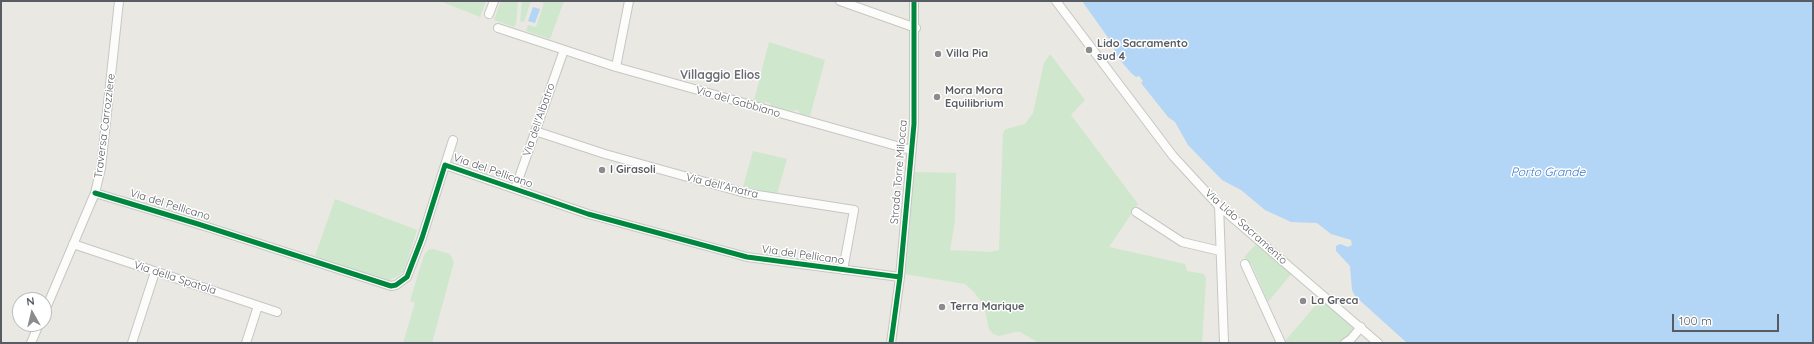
<!DOCTYPE html>
<html>
<head>
<meta charset="utf-8">
<style>
  body { margin:0 }
  #map { position:relative; width:1814px; height:344px; overflow:hidden; background:#eae8e2; font-family:Quicksand,sans-serif }
  canvas { display:block }
  .frame { position:absolute; inset:0; border:2px solid #585b61; pointer-events:none }
  .north { position:absolute; left:12px; top:292px; width:40px; height:40px; box-sizing:border-box; background:#fff; border:1px solid #bcbdc0; border-radius:50%; rotate:352deg; font-size:11px; font-weight:700; line-height:16px; text-align:center; color:#585b61 }
  .north::after { content:''; display:block; margin:auto; width:14px; height:18px; background:#8b8c8e; clip-path:polygon(50% 0,100% 100%,50% 72%,0 100%) }
  .scale { position:absolute; left:1672px; top:314px; width:107px; height:18px; box-sizing:border-box; border:2px solid #585b61; border-top:0; padding-left:5px; font-size:12px; line-height:14px; white-space:nowrap; color:#585b61; -webkit-text-stroke:3px #fff; paint-order:stroke }
</style>
</head>
<body>
<div id="map">
<canvas width="1814" height="344"></canvas>
<div class="frame"></div>
<div class="north">N</div>
<div class="scale">100 m</div>
</div>
<script>
const ctx = document.querySelector('canvas').getContext('2d');
ctx.lineJoin = 'round';
function paint(path, color) {
  ctx.fillStyle = color;
  ctx.fill(path, 'evenodd');
}
function shape(rows) {
  const path = new Path2D();
  for (const r of rows) {
    path.moveTo(r[0], r[1]);
    for (let i = 2; i < r.length; i += 2) path.lineTo(r[i], r[i + 1]);
  }
  return path;
}
function stroke(path, color, width, dash) {
  ctx.strokeStyle = color;
  ctx.lineWidth = width;
  ctx.lineCap = dash ? 'butt' : 'round';
  ctx.setLineDash(dash || []);
  ctx.stroke(path);
}
function label(font, color, halo, rows, align = 'center') {
  ctx.font = font + ' Quicksand,sans-serif';
  ctx.lineWidth = 3;
  ctx.setLineDash([]);
  ctx.textBaseline = 'middle';
  ctx.strokeStyle = halo;
  ctx.fillStyle = color;
  for (const [text, x, y, turn = 0] of rows) {
    ctx.save();
    ctx.translate(x, y);
    ctx.rotate((+turn || 0) * Math.PI / 180);
    ctx.textAlign = isNaN(turn) ? turn : align;
    if (halo) ctx.strokeText(text, 0, 0);
    ctx.fillText(text, 0, 0);
    ctx.restore();
  }
}
paint(shape([
  [440,1,486,1,480,17],
  [501,1,518,1,516,24,514,27,494,20],
  [522,1,531,1,524,22,520,21],
  [537,1,564,1,550,39,526,31,528,25,536,27,544,3],
  [769,42,825,60,810,116,800,114,799,111,797,110,791,111,771,106,770,103,766,102,764,103,754,101],
  [1050,54,1085,100,1071,115,1138,204,1109,247,1185,264,1187,271,1204,274,1206,279,1202,343,1039,343,1020,332,1015,332,999,336,993,334,989,329,984,306,974,292,965,284,905,274,914,172,956,173,955,221,950,250,991,252,999,250,1003,133,1006,129,1025,124,1033,113,1044,63],
  [753,151,787,159,777,194,743,187],
  [335,199,417,230,404,271,398,276,387,281,315,256],
  [1257,243,1292,273,1268,302,1252,265,1244,257],
  [433,249,450,254,454,262,432,343,403,343,415,303,410,301,424,255,428,250],
  [1321,299,1355,327,1351,334,1339,343,1286,343,1285,341]
]), '#cee7cd');
paint(shape([
  [1082,1,1813,1,1813,343,1407,343,1355,296,1352,290,1350,266,1336,251,1336,246,1340,244,1348,247,1352,245,1351,240,1331,234,1317,223,1291,222,1265,210,1241,190,1222,180,1188,145,1175,122,1168,117,1141,83,1143,81,1139,76,1136,77,1131,73,1115,54,1114,46],
  [533,7,540,9,535,23,528,21]
]), '#b3d6f6');
const minor = shape([
  [840,1,916,28],
  [1056,1,1173,156,1219,206,1378,343],
  [489,14,494,1],
  [498,28,616,67,911,150],
  [616,67,629,1],
  [535,131,605,154,745,193,854,210,843,270],
  [445,165,453,140],
  [515,189,564,50],
  [95,193,198,224,391,286,396,285,407,277,422,238,445,165,588,214,747,257,900,277],
  [1219,206,1224,342],
  [1136,212,1182,242,1220,251],
  [73,244,277,312],
  [1245,264,1281,343],
  [44,313,95,193,101,168,119,1],
  [31,343,39,324],
  [132,343,155,272],
  [246,343,258,306],
  [891,343,900,277,914,124,914,1],
  [1345,343,1351,339,1361,327]
]);
stroke(minor, '#c6c6c4', 10);
stroke(minor, '#fcfcfb', 8);
stroke(shape([
  [95,193,198,224,391,286,396,285,407,277,422,238,445,165,588,214,747,257,900,277],
  [891,343,900,277,914,124,914,1]
]), '#00873e', 5);
for (const [x, y, r, color] of [
  [1089,50,4,"#8b8c8e"],
  [938,54,4,"#8b8c8e"],
  [937,97,4,"#8b8c8e"],
  [602,170,4,"#8b8c8e"],
  [1303,301,4,"#8b8c8e"],
  [942,307,4,"#8b8c8e"]
]) {
  const dot = new Path2D();
  dot.arc(x, y, r, 0, 2 * Math.PI);
  ctx.fillStyle = color;
  ctx.fill(dot);
  stroke(dot, '#fff', 1.5);
}
label('bold 11px', '#585b61', '#fff', [
  ["Lido Sacramento",1097,44],
  ["sud 4",1097,57],
  ["Villa Pia",946,54],
  ["Mora Mora",945,91],
  ["Equilibrium",945,104],
  ["I Girasoli",610,170],
  ["La Greca",1311,301],
  ["Terra Marique",950,307]
], 'left');
label('11px', '#585b61', '#fff', [
  ["Via del Gabbiano",738,102,16],
  ["Via dell'Albatro",539,120,-71],
  ["Traversa Carrozziere",105,126,-83],
  ["Via del Pellicano",493,171,19],
  ["Strada Torre Milocca",899,172,-85],
  ["Via dell'Anatra",722,186,14],
  ["Via del Pellicano",170,205,17],
  ["Via Lido Sacramento",1246,227,42],
  ["Via del Pellicano",803,255,8],
  ["Via della Spatola",175,278,18]
]);
label('bold 12px', '#696d73', '#fff', [
  ["Villaggio Elios",720,75]
]);
label('italic 12px', '#3676cc', '#fff', [
  ["Porto Grande",1548,172]
]);
</script>
</body>
</html>
